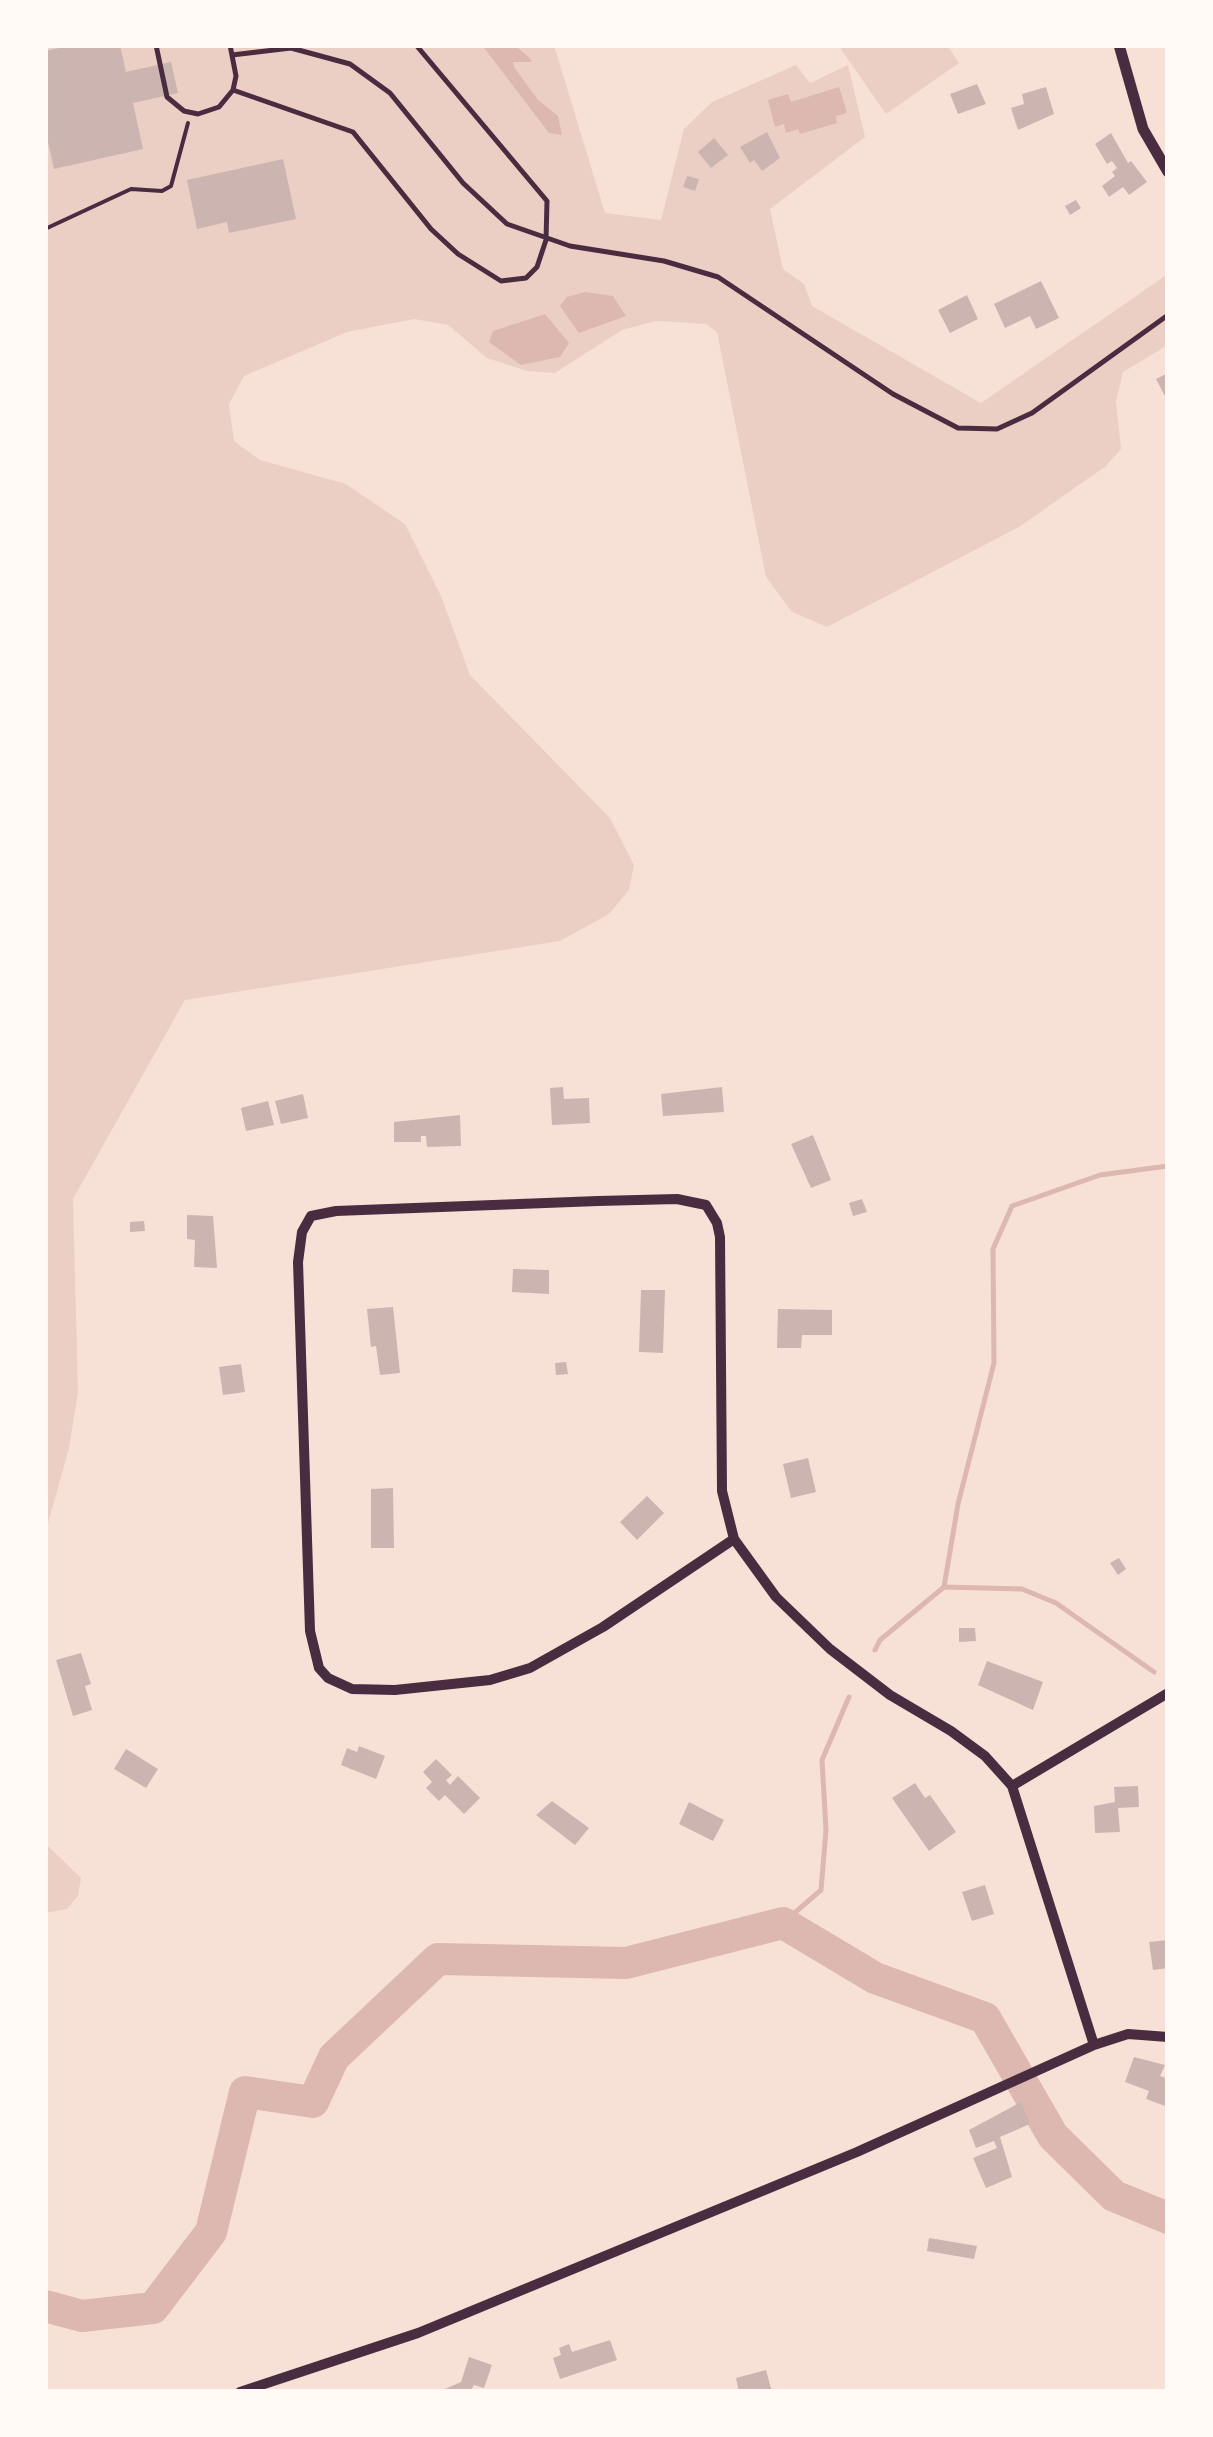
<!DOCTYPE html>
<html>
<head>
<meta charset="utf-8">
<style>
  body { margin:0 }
  #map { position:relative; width:1213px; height:2437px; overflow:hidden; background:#f7e1d7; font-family:Roboto,sans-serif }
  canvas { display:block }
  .frame { position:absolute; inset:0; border:48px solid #fffaf5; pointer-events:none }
</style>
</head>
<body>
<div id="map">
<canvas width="1213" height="2437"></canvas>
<div class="frame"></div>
</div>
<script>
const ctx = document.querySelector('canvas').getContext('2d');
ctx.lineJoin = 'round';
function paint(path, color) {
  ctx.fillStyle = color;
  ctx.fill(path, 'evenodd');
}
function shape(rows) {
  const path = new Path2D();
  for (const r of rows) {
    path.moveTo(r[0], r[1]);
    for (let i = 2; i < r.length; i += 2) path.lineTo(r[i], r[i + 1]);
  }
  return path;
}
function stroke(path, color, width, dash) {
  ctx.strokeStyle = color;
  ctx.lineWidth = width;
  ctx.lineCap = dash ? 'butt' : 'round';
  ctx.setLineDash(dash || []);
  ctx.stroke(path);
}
paint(shape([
  [45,45,554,45,605,213,661,220,684,129,712,102,796,65,810,83,848,65,865,137,770,209,783,269,804,284,812,306,981,403,1168,274,1168,345,1123,372,1116,401,1121,449,1106,466,1019,527,827,627,792,612,766,577,717,332,706,324,656,321,622,330,555,373,527,371,487,358,448,325,414,319,347,332,244,376,229,404,234,441,260,460,346,484,405,524,441,596,470,675,610,818,634,865,629,890,609,914,560,941,185,1000,73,1199,78,1393,69,1448,45,1534],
  [838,45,947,45,959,63,886,114],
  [45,1843,81,1878,78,1896,67,1909,45,1913]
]), '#ebcfc5');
paint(shape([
  [482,45,514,45,529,57,532,62,513,62,514,67,538,100,558,116,562,135,549,133],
  [839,87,847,113,836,116,837,123,800,134,798,129,786,133,784,124,775,127,768,100,788,94,791,102],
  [585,292,613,296,626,316,579,333,560,306,567,297],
  [545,314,569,343,560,357,521,365,489,342,493,331]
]), '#dcb8b0');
stroke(shape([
  [944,1587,1022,1589,1056,1603,1154,1672],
  [875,1650,880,1640,944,1587,958,1504,994,1363,993,1249,1012,1206,1100,1175,1168,1166],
  [783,1923,821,1890,826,1830,822,1760,849,1697]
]), '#dcb8b0', 5);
stroke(shape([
  [45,2306,82,2316,153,2308,211,2232,245,2092,313,2102,334,2057,438,1959,626,1963,783,1923,875,1978,985,2018,1053,2136,1114,2196,1168,2218]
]), '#dcb8b0', 32);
paint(shape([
  [73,45,120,45,126,72,171,62,178,93,133,103,143,149,54,169,45,129,45,51],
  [977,84,986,104,958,114,950,94],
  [1046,87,1054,114,1018,130,1011,108,1024,104,1022,94],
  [767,132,780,158,762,171,754,160,750,163,740,147],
  [1111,133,1128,163,1131,161,1147,182,1129,195,1123,187,1109,197,1102,186,1115,176,1112,172,1117,168,1112,161,1107,164,1095,144],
  [714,138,728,155,711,168,698,152],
  [283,159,296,219,229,233,227,222,197,229,187,180],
  [687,176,699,179,695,191,683,187],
  [1076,200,1081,208,1070,215,1065,206],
  [1041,281,1059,318,1036,329,1030,316,1005,328,994,304],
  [967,295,978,319,950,333,938,310],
  [1168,373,1168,402,1156,379],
  [563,1087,564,1099,589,1098,590,1123,552,1125,550,1088],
  [722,1087,724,1112,663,1116,661,1094],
  [303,1094,308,1118,281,1124,275,1101],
  [268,1101,274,1125,246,1131,241,1108],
  [460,1115,461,1146,427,1147,426,1136,421,1136,421,1142,394,1142,394,1122],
  [813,1135,831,1180,811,1188,791,1144],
  [862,1199,867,1212,853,1216,849,1203],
  [187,1215,213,1216,217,1268,194,1267,195,1240,187,1239],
  [144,1221,145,1231,130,1232,130,1222],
  [513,1269,549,1270,549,1294,512,1292],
  [641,1290,665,1290,663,1353,639,1352],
  [393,1307,400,1373,380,1375,376,1346,371,1347,367,1309],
  [778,1309,832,1310,832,1335,802,1335,801,1348,777,1348],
  [566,1362,568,1374,556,1375,555,1363],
  [241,1364,245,1392,223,1395,219,1367],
  [808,1458,816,1492,791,1498,783,1464],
  [393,1488,394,1548,371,1548,371,1489],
  [647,1496,664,1513,637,1540,620,1522],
  [1119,1558,1126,1569,1118,1575,1110,1563],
  [959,1628,975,1628,976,1641,959,1642],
  [81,1653,91,1684,85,1686,92,1710,73,1716,56,1660],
  [987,1661,1043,1682,1033,1710,978,1685],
  [359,1746,385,1756,376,1779,341,1765,347,1748,357,1752],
  [126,1749,158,1769,146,1788,114,1769],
  [436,1759,452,1775,446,1780,450,1785,458,1776,480,1798,464,1814,445,1795,439,1801,426,1788,432,1782,423,1772],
  [915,1783,925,1798,930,1795,956,1832,929,1851,892,1798],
  [1138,1786,1139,1807,1118,1808,1120,1832,1095,1833,1094,1806,1115,1802,1114,1787],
  [552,1801,589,1828,575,1845,536,1815],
  [689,1802,724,1820,713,1841,679,1824],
  [985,1885,994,1914,972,1921,962,1892],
  [1168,1940,1168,1968,1153,1970,1149,1942],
  [1134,2057,1165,2065,1160,2076,1168,2079,1168,2107,1146,2099,1149,2091,1125,2082],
  [1021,2102,1030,2124,1000,2137,1012,2177,986,2188,973,2158,997,2148,994,2141,976,2148,969,2130],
  [929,2238,977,2246,974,2259,927,2251],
  [610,2340,617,2360,560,2379,553,2358,561,2355,559,2348,569,2344,572,2352],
  [469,2357,492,2365,484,2388,474,2385,470,2392,438,2392,461,2382],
  [766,2370,772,2392,739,2392,736,2378]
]), '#ccb4b1');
stroke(shape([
  [45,229,131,189,162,191,171,186,188,123]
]), '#4a2c40', 4);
stroke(shape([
  [156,45,167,97,184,111,198,114,219,107,233,90,236,76,230,45],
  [232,55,291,48,350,64,390,93,463,183,507,224,570,246,664,261,718,277,893,394,958,428,997,429,1032,413,1168,315],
  [233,90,353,132,431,229,458,254,501,281,526,278,537,267,546,240,547,201,416,45]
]), '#4a2c40', 5);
stroke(shape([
  [734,1539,722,1491,720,1237,717,1223,706,1205,677,1199,598,1201,336,1211,311,1216,302,1232,298,1262,310,1631,319,1668,328,1678,352,1689,395,1690,490,1680,530,1668,603,1627,734,1539,776,1597,830,1649,890,1695,951,1731,985,1756,1012,1786,1094,2045],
  [1012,1786,1168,1693],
  [240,2392,418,2333,857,2152,1094,2045,1128,2034,1168,2037]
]), '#4a2c40', 10);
stroke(shape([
  [1119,45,1143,129,1168,172]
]), '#4a2c40', 11);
</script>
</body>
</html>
